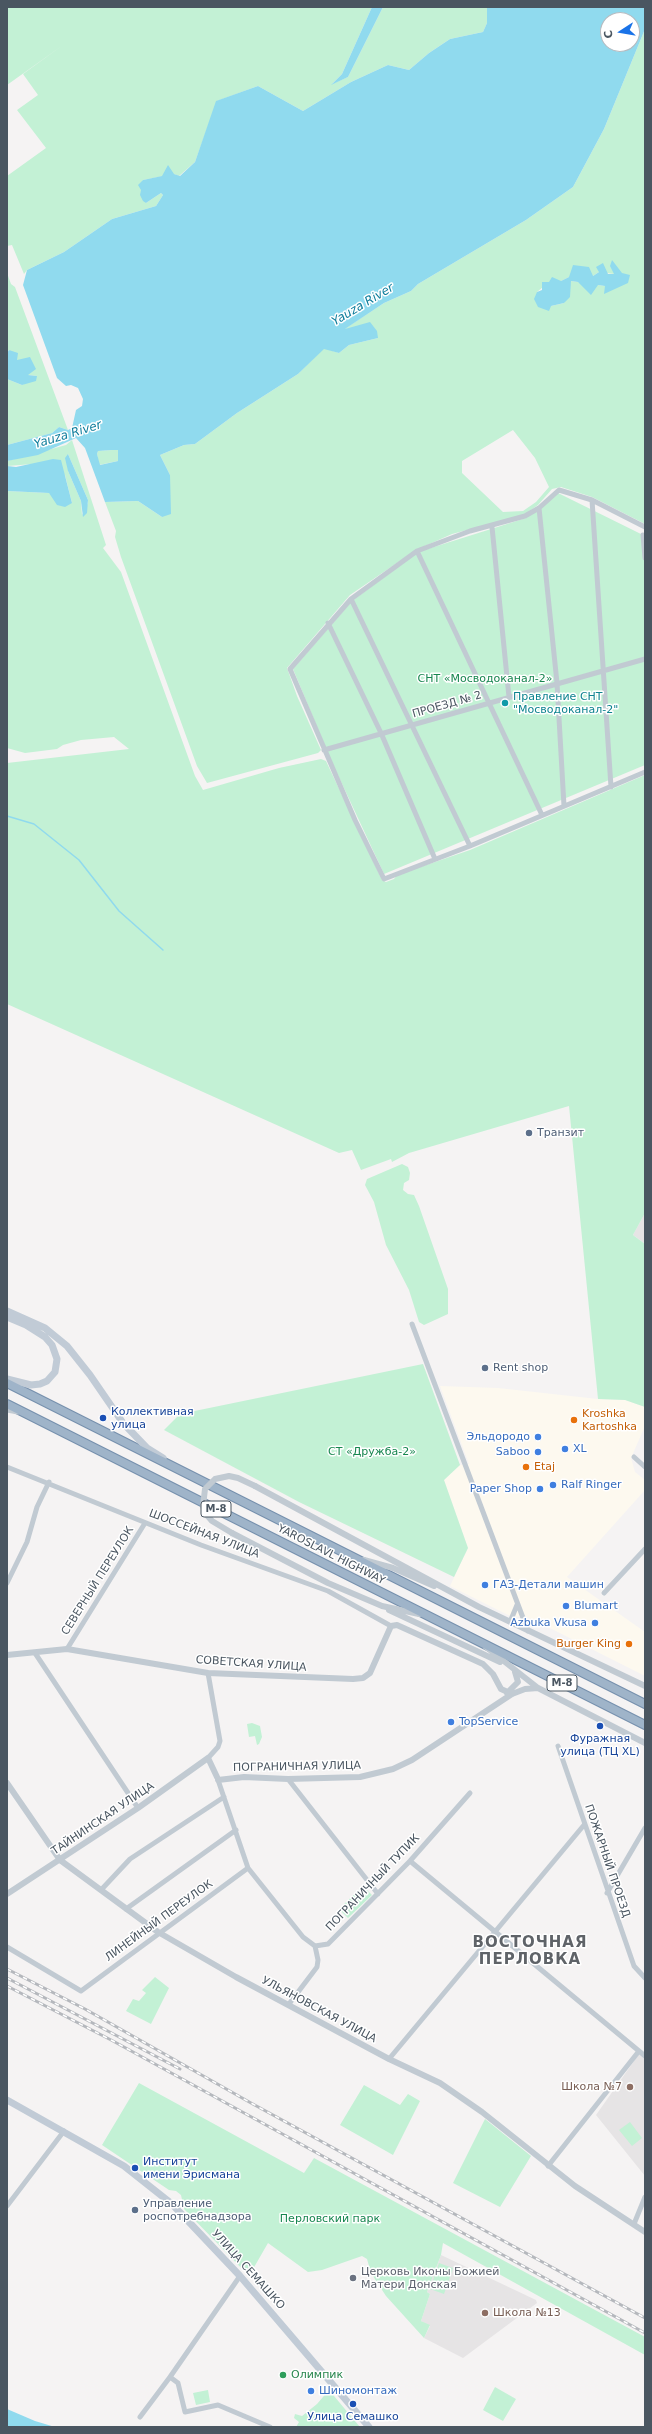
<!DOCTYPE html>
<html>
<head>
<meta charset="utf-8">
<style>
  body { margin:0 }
  #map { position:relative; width:652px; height:2434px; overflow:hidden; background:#f5f3f3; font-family:"DejaVu Sans",sans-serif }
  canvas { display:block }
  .frame { position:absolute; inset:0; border:8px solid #4a5661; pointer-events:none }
  .north { position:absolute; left:600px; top:12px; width:40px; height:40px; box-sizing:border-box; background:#fff; border:1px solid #b7bbc0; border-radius:50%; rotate:258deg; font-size:11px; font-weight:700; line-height:16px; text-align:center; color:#4a5661 }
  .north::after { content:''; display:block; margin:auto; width:14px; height:18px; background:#1a73e8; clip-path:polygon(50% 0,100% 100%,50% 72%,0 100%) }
</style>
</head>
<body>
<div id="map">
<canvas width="652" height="2434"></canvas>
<div class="frame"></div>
<div class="north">С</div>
</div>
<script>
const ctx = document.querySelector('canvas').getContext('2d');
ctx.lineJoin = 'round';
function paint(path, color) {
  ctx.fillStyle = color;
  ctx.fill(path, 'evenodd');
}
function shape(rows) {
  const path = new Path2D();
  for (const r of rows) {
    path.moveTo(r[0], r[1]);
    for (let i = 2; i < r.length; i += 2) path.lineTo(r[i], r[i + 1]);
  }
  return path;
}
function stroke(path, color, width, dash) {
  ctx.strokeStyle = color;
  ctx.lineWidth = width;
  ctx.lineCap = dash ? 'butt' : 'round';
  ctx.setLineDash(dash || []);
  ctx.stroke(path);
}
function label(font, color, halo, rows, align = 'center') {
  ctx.font = font + ' "DejaVu Sans",sans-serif';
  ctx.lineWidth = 3;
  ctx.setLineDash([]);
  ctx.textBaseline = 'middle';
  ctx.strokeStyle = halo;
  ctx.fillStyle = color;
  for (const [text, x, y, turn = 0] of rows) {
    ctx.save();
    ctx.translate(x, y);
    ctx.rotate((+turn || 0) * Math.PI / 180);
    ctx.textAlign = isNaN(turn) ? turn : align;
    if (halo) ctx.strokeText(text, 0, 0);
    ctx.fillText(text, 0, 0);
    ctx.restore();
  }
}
paint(shape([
  [440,1386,498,1388,598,1399,625,1400,645,1407,645,1426,631,1458,635,1472,645,1480,645,1490,567,1577,645,1632,645,1676,532,1619,508,1615,450,1586,468,1548,444,1480,460,1465,469,1464]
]), '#fdf9ef');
paint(shape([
  [645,1213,645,1244,633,1235],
  [639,2054,645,2059,645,2176,596,2115],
  [441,2255,536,2300,537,2303,463,2358,424,2338,430,2326,421,2321,430,2294,427,2292]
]), '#e6e4e5');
paint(shape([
  [7,7,372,7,342,74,332,84,348,77,383,7,487,7,487,23,483,32,450,39,429,53,409,70,388,65,351,82,303,111,258,86,217,101,195,162,179,176,174,174,143,180,141,190,146,203,161,193,163,195,156,206,112,219,64,252,27,270,24,274,12,245,7,246,7,176,46,148,17,110,38,95,23,74,63,45,7,85],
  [645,29,645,524,592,497,561,487,552,489,538,505,524,515,452,534,416,550,350,595,287,668,297,696,321,750,318,753,207,783,197,766,121,557,115,537,116,531,105,502,138,501,162,517,170,475,160,455,184,445,195,444,237,413,298,374,324,348,339,353,349,345,378,338,343,330,384,303,411,291,418,284,526,220,573,187,604,129],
  [599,272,614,274,605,286,571,281,564,303,551,306,537,292,549,282,561,281,569,277,593,276],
  [513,430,535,458,549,487,536,502,523,511,503,512,462,473,462,461],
  [7,273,11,284,15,287,68,430,59,427,52,433,7,445,7,379,22,385,37,376,28,375,9,350,7,353],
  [72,440,106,545,103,548,121,572,195,776,203,790,279,768,321,759,326,761,382,880,386,882,394,879,397,875,470,850,645,775,645,1213,633,1235,645,1244,645,1407,625,1400,598,1399,569,1106,409,1153,392,1162,391,1159,361,1170,352,1150,339,1153,7,1004,7,763,129,749,114,737,81,740,63,745,57,749,25,753,7,748,7,491,49,493,72,503,65,475,33,464,7,466,7,461,66,445],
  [68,454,88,500,88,503,82,515,81,501,68,471],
  [112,450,118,450,118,461,99,465,97,454,98,451],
  [558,493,645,536,645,765,384,874,330,758,293,669,352,601,418,552,526,518],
  [402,1164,408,1167,410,1173,409,1180,404,1183,403,1190,408,1194,414,1195,419,1206,448,1289,448,1314,424,1325,419,1322,409,1290,386,1245,374,1202,365,1185,367,1179],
  [423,1364,460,1465,444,1480,468,1548,454,1577,299,1502,164,1430,180,1414],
  [252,1723,260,1726,262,1737,259,1744,257,1745,255,1736,249,1737,247,1724],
  [363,1886,372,1895,348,1918,339,1909],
  [155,1977,169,1988,151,2024,126,2011,133,1999,139,2001,146,1993,142,1990],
  [139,2083,304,2173,314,2158,645,2337,645,2355,443,2243,441,2255,427,2292,430,2294,421,2321,430,2325,424,2338,386,2296,371,2273,367,2259,362,2256,322,2270,308,2272,268,2243,249,2276,184,2209,181,2195,176,2191,169,2190,102,2145],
  [364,2085,400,2105,408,2094,420,2101,393,2155,340,2125],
  [485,2119,531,2156,500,2207,453,2183],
  [630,2122,642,2138,632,2146,619,2130],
  [439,2263,453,2268,444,2294,430,2289],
  [495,2387,516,2399,503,2421,483,2410],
  [208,2390,210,2402,196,2405,193,2393],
  [329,2390,360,2427,296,2427,299,2422,294,2418,295,2414,302,2416,317,2404]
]), '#c3f1d5');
paint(shape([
  [372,7,383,7,348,77,331,85,342,74],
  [487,7,645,7,645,29,604,129,573,187,526,220,418,284,411,291,384,303,345,329,370,322,377,331,378,338,349,345,339,353,324,349,298,374,237,413,195,444,184,445,160,455,170,475,171,514,162,517,138,501,105,502,85,448,76,438,38,455,7,461,7,445,52,433,59,427,68,430,72,428,76,410,82,406,83,399,78,388,71,385,66,386,57,378,23,285,27,270,64,252,112,219,156,206,163,195,161,193,146,203,143,201,140,195,141,190,138,185,143,180,162,176,168,165,174,174,180,176,195,162,216,101,258,86,303,111,351,82,388,65,409,70,429,53,450,39,483,32,487,23],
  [608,20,632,20,632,44,608,44],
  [112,450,118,450,118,461,100,465,97,454,98,451],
  [612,260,622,273,630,275,628,283,604,294,605,286,598,285,591,295,578,282,571,281,570,297,564,303,551,306,549,311,538,307,534,299,537,292,542,290,542,282,549,282,552,277,561,281,569,277,573,265,589,267,593,276,599,272,596,267,603,263,608,274,614,274,610,266],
  [9,350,18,353,17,360,30,357,36,369,28,375,37,376,36,381,22,385,7,379,7,353],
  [68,454,88,500,87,513,83,517,81,501,68,471,65,458],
  [53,459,61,460,72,503,65,507,57,505,49,493,7,491,7,466,16,467],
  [7,2409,35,2421,55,2427,8,2426]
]), '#90daee');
stroke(shape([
  [7,816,34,824,79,860,119,911,163,950]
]), '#90daee', 1.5);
const trunk = shape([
  [7,1383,645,1704],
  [7,1404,645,1725]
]);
stroke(trunk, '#7690ad', 10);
stroke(shape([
  [592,500,611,787],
  [539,508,557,683,564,806],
  [492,527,509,697],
  [645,527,592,500,559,490,539,508,525,516,470,531,417,551,351,599,290,669,355,820,384,879,470,846,645,772],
  [643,535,645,558],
  [417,551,542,815],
  [352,601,470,846],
  [328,623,381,733,435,859],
  [324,750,645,659],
  [412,1324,528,1631],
  [7,1410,18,1412],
  [634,1457,645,1467],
  [7,1467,201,1545,328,1591,391,1626],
  [7,1583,27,1542,37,1507,49,1482],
  [604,1593,645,1549],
  [510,1622,517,1605],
  [67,1649,145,1523],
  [35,1653,138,1808],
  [558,1746,634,1966,645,1978],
  [208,1758,218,1747,220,1741,208,1673],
  [217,1777,248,1868,303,1937,315,1946],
  [288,1779,378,1894],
  [410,1861,645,2056],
  [101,1890,130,1859,224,1797],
  [607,1893,645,1828],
  [126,1909,236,1830],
  [315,1946,328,1944,410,1861,470,1793],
  [7,1947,81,1991,248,1868],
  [289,2004,317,1967,318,1960,315,1946],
  [389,2059,584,1825],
  [548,2166,639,2051],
  [7,2206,64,2131],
  [634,2224,645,2197],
  [170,2377,178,2383,185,2412,218,2405,270,2427],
  [140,2417,170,2377,240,2276]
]), '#c1cad2', 5);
stroke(shape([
  [255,1486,479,1607,645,1686],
  [232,1533,328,1583,382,1606,419,1614],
  [364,1560,393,1568,434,1586],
  [389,1610,500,1662],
  [486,1647,538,1688,645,1743],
  [7,1655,67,1649,208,1673,353,1679,363,1678,370,1673,391,1626,397,1625,483,1664,493,1674,501,1689,512,1694],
  [507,1693,518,1682,515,1672],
  [218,1780,244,1777,288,1779,360,1777,393,1769,412,1760,512,1694,525,1689,538,1688],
  [7,1783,60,1860,158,1932,236,1977,389,2059,440,2083,482,2112,575,2186,645,2232],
  [7,1894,138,1808,208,1758,217,1777]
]), '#c1cad2', 6);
stroke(shape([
  [7,1311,45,1328,67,1346,90,1375,123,1423,147,1448,163,1458],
  [7,1317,26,1325,45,1337,52,1345,57,1359,55,1372,47,1381,40,1384,31,1385,7,1379],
  [7,2100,124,2166,172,2204,240,2276,369,2427]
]), '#c1cbd6', 7);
stroke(trunk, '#9fb4c9', 8);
const rail = shape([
  [7,1969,85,2009,251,2103,645,2318],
  [7,1978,180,2069],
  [7,1986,113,2041,645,2333]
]);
stroke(rail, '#b5b8bd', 3);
stroke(rail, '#fff', 1.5, [4.5]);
stroke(shape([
  [232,1533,212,1521,206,1514,203,1506,205,1489,215,1479,229,1476,238,1478,255,1486]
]), '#c1cad2', 6);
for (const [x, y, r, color] of [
  [505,703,4,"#0f9aa8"],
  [529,1133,4,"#5c6f8a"],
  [485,1368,4,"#5c6f8a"],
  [103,1418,4,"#1a4fb4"],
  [574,1420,4,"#e8710a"],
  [538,1437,4,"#3f7fe0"],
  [565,1449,4,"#3f7fe0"],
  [538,1452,4,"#3f7fe0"],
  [526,1467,4,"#e8710a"],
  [553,1485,4,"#3f7fe0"],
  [540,1489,4,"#3f7fe0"],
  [485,1585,4,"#3f7fe0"],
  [566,1606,4,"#3f7fe0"],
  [595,1623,4,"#3f7fe0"],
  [629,1644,4,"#e8710a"],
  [451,1722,4,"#3f7fe0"],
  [600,1726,4,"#1a4fb4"],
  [630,2087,4,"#8d6e63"],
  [135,2168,4,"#1a4fb4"],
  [135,2210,4,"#5c6f8a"],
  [353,2278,4,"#6b7280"],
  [485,2313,4,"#8d6e63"],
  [283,2375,4,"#2e9e5b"],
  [311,2391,4,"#3f7fe0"],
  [353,2404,4,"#1a4fb4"]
]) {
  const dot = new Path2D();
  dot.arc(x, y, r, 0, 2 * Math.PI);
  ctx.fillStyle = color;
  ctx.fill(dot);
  stroke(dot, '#fff', 1.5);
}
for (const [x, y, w] of [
  [216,1509,30],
  [562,1683,30]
]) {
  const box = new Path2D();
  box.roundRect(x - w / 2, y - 8, w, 16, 3);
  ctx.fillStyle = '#fff';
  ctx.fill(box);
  stroke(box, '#4a5661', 1);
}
label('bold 10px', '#4a5661', null, [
  ["М-8",216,1509],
  ["М-8",562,1683]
]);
label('11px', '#17864f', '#fff', [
  ["СНТ «Мосводоканал-2»",485,679],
  ["СТ «Дружба-2»",372,1452],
  ["Перловский парк",330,2219]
]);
label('11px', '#0d838f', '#fff', [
  ["Правление СНТ",513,697],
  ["\"Мосводоканал-2\"",513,710]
], 'left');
label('11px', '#4a5661', '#fff', [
  ["ПРОЕЗД № 2",447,705,-16],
  ["ШОССЕЙНАЯ УЛИЦА",204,1534,21],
  ["YAROSLAVL HIGHWAY",331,1555,27],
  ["СЕВЕРНЫЙ ПЕРЕУЛОК",98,1581,-58],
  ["СОВЕТСКАЯ УЛИЦА",251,1664,4],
  ["ПОГРАНИЧНАЯ УЛИЦА",297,1767,-1],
  ["ТАЙНИНСКАЯ УЛИЦА",103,1819,-34],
  ["ПОЖАРНЫЙ ПРОЕЗД",607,1861,71],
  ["ПОГРАНИЧНЫЙ ТУПИК",373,1883,-46],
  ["ЛИНЕЙНЫЙ ПЕРЕУЛОК",159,1921,-36],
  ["УЛЬЯНОВСКАЯ УЛИЦА",319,2010,28],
  ["УЛИЦА СЕМАШКО",248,2270,48]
]);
label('11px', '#4e5e75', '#fff', [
  ["Транзит",537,1133],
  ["Rent shop",493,1368],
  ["Управление",143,2204],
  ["роспотребнадзора",143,2217]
], 'left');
label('11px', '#164399', '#fff', [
  ["Коллективная",111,1412],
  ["улица",111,1425],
  ["Фуражная",600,1739,"center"],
  ["улица (ТЦ XL)",600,1752,"center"],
  ["Институт",143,2162],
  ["имени Эрисмана",143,2175],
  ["Улица Семашко",353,2417,"center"]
], 'left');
label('11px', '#c56008', '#fff', [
  ["Kroshka",582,1414],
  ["Kartoshka",582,1427],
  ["Etaj",534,1467],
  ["Burger King",621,1644,"right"]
], 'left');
label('11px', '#366cbe', '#fff', [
  ["Эльдородо",530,1437,"right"],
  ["XL",573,1449],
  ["Saboo",530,1452,"right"],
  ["Ralf Ringer",561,1485],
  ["Paper Shop",532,1489,"right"],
  ["ГАЗ-Детали машин",493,1585],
  ["Blumart",574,1606],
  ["Azbuka Vkusa",587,1623,"right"],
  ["TopService",459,1722],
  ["Шиномонтаж",319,2391]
], 'left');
label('11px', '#785e54', '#fff', [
  ["Школа №7",622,2087],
  ["Школа №13",493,2313,"left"]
], 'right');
label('11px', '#5b616d', '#fff', [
  ["Церковь Иконы Божией",361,2272],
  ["Матери Донская",361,2285]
], 'left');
label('11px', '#27864d', '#fff', [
  ["Олимпик",291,2375]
], 'left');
label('italic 12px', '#0c7c9b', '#fff', [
  ["Yauza River",363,305,-31],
  ["Yauza River",68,435,-17]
]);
ctx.letterSpacing = '1px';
label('bold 15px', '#5f6368', '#fff', [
  ["ВОСТОЧНАЯ",530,1943],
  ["ПЕРЛОВКА",530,1960]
]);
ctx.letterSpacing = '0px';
</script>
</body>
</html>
